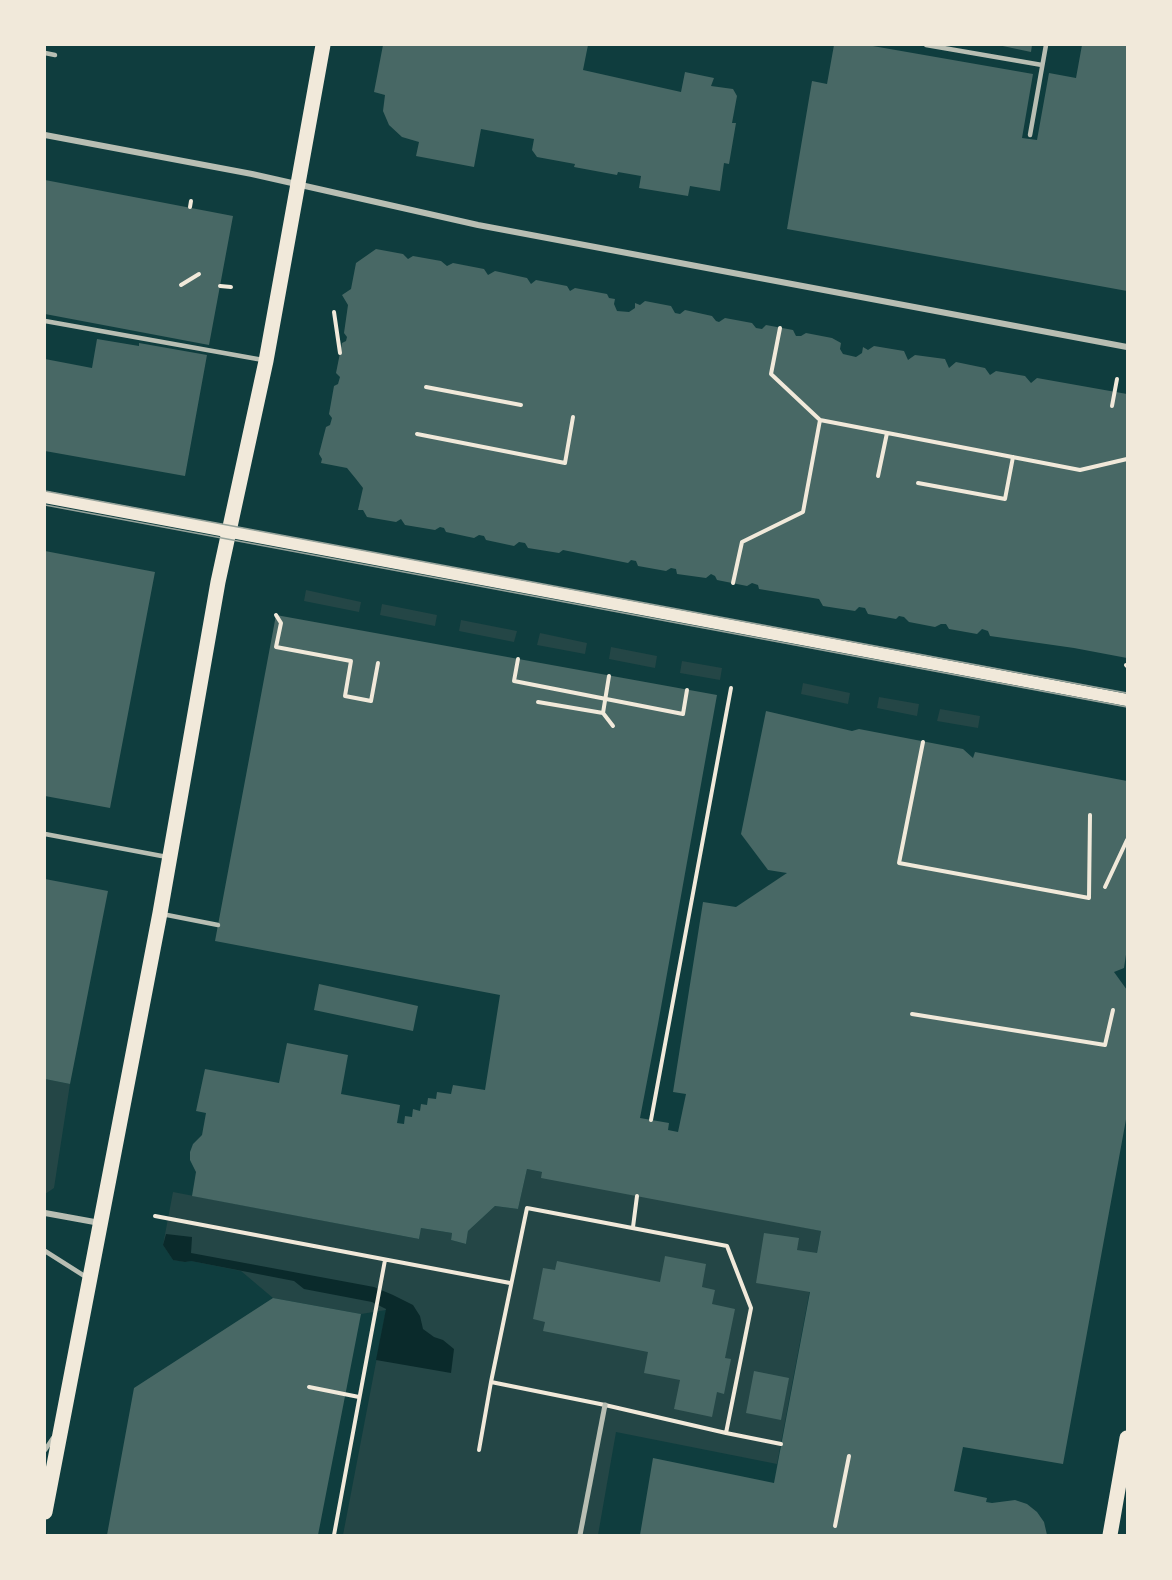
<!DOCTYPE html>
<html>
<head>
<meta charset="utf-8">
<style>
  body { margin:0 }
  #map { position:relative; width:1172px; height:1580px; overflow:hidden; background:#0f3d3e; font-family:"Titillium Web",sans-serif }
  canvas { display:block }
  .frame { position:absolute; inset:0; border:46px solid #f1e9da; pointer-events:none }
</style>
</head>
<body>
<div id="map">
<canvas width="1172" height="1580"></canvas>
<div class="frame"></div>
</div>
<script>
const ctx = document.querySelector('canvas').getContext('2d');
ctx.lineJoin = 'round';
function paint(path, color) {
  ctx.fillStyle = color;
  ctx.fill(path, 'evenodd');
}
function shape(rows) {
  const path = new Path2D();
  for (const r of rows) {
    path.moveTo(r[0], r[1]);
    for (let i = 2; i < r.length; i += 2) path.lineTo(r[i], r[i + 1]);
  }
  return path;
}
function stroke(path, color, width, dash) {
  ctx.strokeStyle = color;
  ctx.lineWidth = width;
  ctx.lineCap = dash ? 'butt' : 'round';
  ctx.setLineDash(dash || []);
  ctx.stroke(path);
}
paint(shape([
  [306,590,361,602,359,612,304,601],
  [382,604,437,615,435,626,380,615],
  [461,620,517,631,514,642,459,631],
  [540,633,587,643,585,654,537,645],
  [611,647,657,656,655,668,609,659],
  [682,661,722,668,720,680,680,673],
  [803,683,850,693,848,704,801,694],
  [879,697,919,704,917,716,877,708],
  [940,709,980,716,978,728,937,721],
  [45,1079,70,1084,54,1188,45,1194],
  [527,1169,821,1231,777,1464,616,1432,598,1535,343,1535,386,1310,361,1314,273,1298,241,1271,191,1261,185,1262,173,1260,163,1245,173,1192,419,1239,421,1228,452,1233,451,1240,466,1244,468,1231,495,1206,518,1209]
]), '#244646');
paint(shape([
  [166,1234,192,1237,191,1253,374,1287,393,1295,413,1305,420,1316,423,1329,434,1337,443,1340,454,1349,451,1373,376,1360,386,1309,372,1302,304,1289,294,1281,191,1261,185,1262,173,1260,163,1245]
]), '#0a2a2b');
paint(shape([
  [383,45,588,45,583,70,681,92,685,72,714,78,711,86,733,89,737,96,732,123,736,123,729,164,724,163,720,191,690,186,688,196,639,188,641,176,618,172,617,175,574,167,575,164,537,157,532,150,534,139,481,129,474,167,416,156,419,142,402,137,389,125,383,111,385,95,374,92],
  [834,45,867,45,1033,74,1022,138,1037,140,1049,73,1076,78,1082,45,1127,45,1127,291,787,229,812,81,827,84],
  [998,45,1032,45,1031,52],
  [45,180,233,216,209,345,45,314],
  [376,249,403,254,408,259,413,256,441,261,447,266,453,263,484,269,488,275,495,271,527,278,531,284,536,280,567,286,570,291,575,288,607,294,609,298,615,299,614,304,617,311,629,312,635,308,635,303,640,305,645,301,671,306,675,313,680,314,685,310,712,316,716,321,719,322,725,318,752,323,756,328,762,329,766,325,793,330,796,336,801,336,806,333,832,338,841,343,840,349,843,354,856,357,862,353,863,347,868,350,874,346,904,351,908,360,915,355,945,359,949,368,956,362,985,368,990,375,996,371,1025,376,1031,383,1037,378,1127,394,1127,658,1074,648,990,636,988,631,982,629,977,634,949,629,946,624,941,624,935,627,909,622,904,617,899,616,896,619,868,614,865,608,859,607,855,611,823,606,819,599,759,589,758,585,752,583,747,586,717,580,715,576,711,574,706,578,677,574,676,569,671,568,666,571,638,566,636,561,631,560,628,563,563,550,559,553,528,548,525,543,519,542,514,546,486,540,484,536,479,535,474,538,446,532,444,528,440,527,435,530,405,525,401,519,396,522,367,517,363,510,358,510,363,488,356,479,347,468,321,463,322,459,319,454,326,427,330,425,332,418,329,414,334,386,338,384,340,377,336,373,342,343,346,341,347,337,344,333,348,305,342,295,351,289,356,263],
  [97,339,139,346,139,343,207,355,185,476,45,451,45,359,92,368],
  [45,551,155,572,110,808,45,796],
  [276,615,717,695,658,1024,640,1118,669,1123,668,1130,678,1132,686,1094,673,1092,703,902,736,907,787,873,768,870,741,834,766,711,852,731,859,729,963,749,973,758,975,752,1127,781,1127,948,1124,968,1114,972,1127,990,1127,1114,1063,1464,963,1447,954,1491,987,1498,986,1502,992,1503,1015,1500,1027,1504,1037,1512,1044,1522,1047,1535,640,1535,653,1458,774,1483,810,1292,756,1283,764,1233,799,1238,797,1250,817,1253,821,1231,541,1178,542,1172,527,1169,518,1209,495,1206,468,1231,466,1244,451,1240,452,1233,421,1228,419,1239,192,1196,196,1172,190,1160,190,1152,193,1144,202,1135,206,1113,196,1111,205,1069,279,1083,287,1043,348,1055,341,1094,400,1105,397,1123,404,1124,405,1116,412,1117,413,1109,420,1111,421,1104,427,1105,428,1098,436,1099,437,1092,451,1094,453,1085,485,1090,500,995,215,941],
  [45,879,108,891,70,1084,45,1079],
  [319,984,418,1006,413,1031,314,1010],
  [665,1256,706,1264,702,1287,715,1290,712,1304,735,1309,725,1358,731,1359,724,1394,717,1392,712,1417,674,1409,680,1380,644,1373,648,1352,543,1331,545,1322,533,1319,543,1268,555,1270,557,1261,660,1282],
  [273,1298,361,1314,318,1535,107,1535,134,1388],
  [754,1371,789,1378,781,1420,746,1413]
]), '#486865');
stroke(shape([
  [190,207,191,201],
  [181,285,199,274],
  [220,286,231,287],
  [334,312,340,353],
  [780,328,771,374,820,420,1080,470,1127,459],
  [426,387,521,405],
  [1112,406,1117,379],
  [417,434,565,463,573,417],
  [878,476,887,433],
  [918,483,1005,499,1013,457],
  [733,583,742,542,803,512,820,420],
  [276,615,281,623,276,647,351,661,345,696,371,701,378,663],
  [518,659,514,681,683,714,687,690],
  [1126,665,1127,666],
  [538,702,603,713,609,676],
  [603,713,613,726],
  [923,742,899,863,1089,898,1090,815],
  [1105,887,1127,840],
  [912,1014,1105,1045,1113,1010],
  [651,1120,731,688],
  [527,1208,727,1246,751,1308,726,1433,605,1405,491,1382,527,1208],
  [155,1216,510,1283],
  [633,1227,637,1196],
  [309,1387,359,1397],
  [726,1433,781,1444],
  [479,1450,491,1382],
  [835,1526,849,1456],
  [334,1535,385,1260]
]), '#f1e9da', 4);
stroke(shape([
  [926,45,1042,65],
  [45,53,55,55],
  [1030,135,1046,45],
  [45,321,263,360],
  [45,834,167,857],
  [162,914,218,925],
  [45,1251,86,1277],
  [45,1450,53,1438]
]), '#b8beb3', 4.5);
stroke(shape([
  [580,1535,605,1405]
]), '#b8beb3', 5);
stroke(shape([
  [45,135,252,174,478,225,1127,347],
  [45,1213,100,1223]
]), '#b8beb3', 6);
stroke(shape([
  [45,497,1127,700]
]), '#f1e9da', 12);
stroke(shape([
  [45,1512,160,913,218,582,266,361,323,45],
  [1110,1535,1127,1438]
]), '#f1e9da', 15);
stroke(shape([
  [45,491,1127,693],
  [45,505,1127,707]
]), '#97a49c', 1.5);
</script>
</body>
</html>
